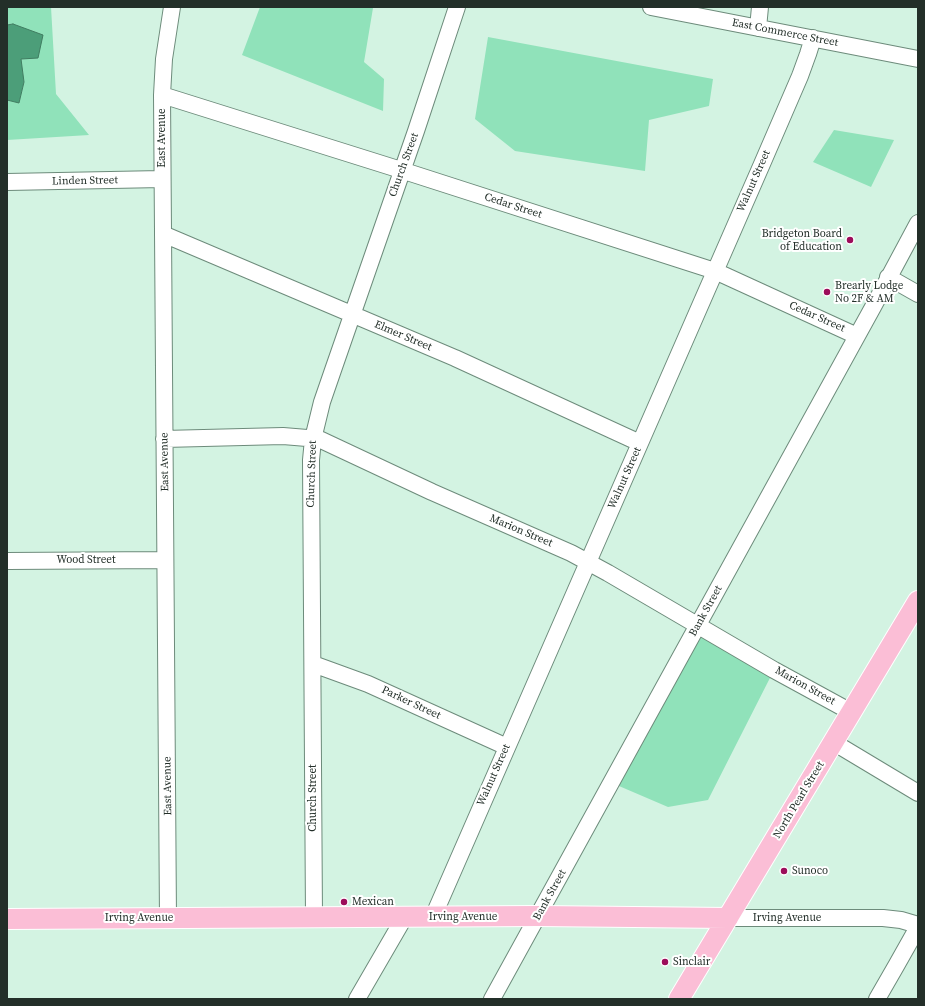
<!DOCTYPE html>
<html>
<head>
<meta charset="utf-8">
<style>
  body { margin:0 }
  #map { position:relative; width:925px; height:1006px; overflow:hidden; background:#d3f3e2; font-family:"Source Serif 4",serif }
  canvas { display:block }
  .frame { position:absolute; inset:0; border:8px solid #232f29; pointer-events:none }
</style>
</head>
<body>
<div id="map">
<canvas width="925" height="1006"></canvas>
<div class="frame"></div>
</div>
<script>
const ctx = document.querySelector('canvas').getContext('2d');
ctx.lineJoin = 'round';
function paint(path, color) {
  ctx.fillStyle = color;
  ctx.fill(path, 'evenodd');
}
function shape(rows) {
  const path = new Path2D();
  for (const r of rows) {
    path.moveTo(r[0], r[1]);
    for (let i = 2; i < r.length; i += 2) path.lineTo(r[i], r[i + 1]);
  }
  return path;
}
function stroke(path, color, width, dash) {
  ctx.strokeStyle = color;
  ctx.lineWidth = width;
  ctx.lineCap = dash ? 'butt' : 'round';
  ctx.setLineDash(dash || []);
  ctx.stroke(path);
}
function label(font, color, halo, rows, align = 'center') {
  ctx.font = font + ' "Source Serif 4",serif';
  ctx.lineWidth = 4;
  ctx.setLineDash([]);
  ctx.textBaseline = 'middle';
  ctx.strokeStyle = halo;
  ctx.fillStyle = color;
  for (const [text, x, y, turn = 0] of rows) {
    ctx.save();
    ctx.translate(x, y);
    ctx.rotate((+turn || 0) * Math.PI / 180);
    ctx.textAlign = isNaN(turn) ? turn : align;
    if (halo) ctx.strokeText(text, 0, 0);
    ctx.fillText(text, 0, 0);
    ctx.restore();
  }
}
paint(shape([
  [7,7,51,7,56,94,89,135,7,140,7,100,19,103,24,82,13,24,7,25],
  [260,7,373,8,364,62,384,79,383,111,242,55],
  [488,37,713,79,709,106,649,120,645,171,515,151,475,119],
  [834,130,894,140,871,187,813,162],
  [698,625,774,670,708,800,668,807,612,783]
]), '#90e2ba');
const water = shape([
  [13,24,43,35,38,58,21,59,24,82,19,103,7,100,7,25,13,24]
]);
paint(water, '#4c9e79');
stroke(water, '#407d61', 1);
const minor = shape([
  [651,7,918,59],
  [758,28,760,7],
  [162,95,401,170,715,271,857,336],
  [7,182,162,179],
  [163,234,455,358,640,443],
  [888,277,918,294],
  [164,439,283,436,319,439,432,492,571,553,608,573,774,670,851,712],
  [7,561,165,560],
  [313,664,368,684,507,747],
  [833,742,918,793],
  [314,917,311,460,313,439,322,402,332,373,416,131,457,7],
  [433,917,762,164,800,76,808,54,813,38],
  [168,918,162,95,164,59,172,7],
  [728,918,883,918,901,920,918,925],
  [357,999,404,918],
  [492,999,873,307,918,223],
  [877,999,896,966,918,927]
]);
const major = shape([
  [7,919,538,916,728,918],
  [679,999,918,601]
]);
stroke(minor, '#6d8b7b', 18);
stroke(major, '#fff', 22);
stroke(minor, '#fff', 16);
stroke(major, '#fbbed6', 20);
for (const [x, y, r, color] of [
  [850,240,4,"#9c0c5a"],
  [827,292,4,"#9c0c5a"],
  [784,871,4,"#9c0c5a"],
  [344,902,4,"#9c0c5a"],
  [665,962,4,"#9c0c5a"]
]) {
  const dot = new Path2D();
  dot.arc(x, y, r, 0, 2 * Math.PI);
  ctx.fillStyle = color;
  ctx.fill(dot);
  stroke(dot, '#fff', 1.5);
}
label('11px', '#232f29', '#fff', [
  ["East Commerce Street",785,33,11],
  ["East Avenue",162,138,-90],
  ["Church Street",404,165,-70],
  ["Linden Street",85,181,-1],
  ["Walnut Street",754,181,-66],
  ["Cedar Street",513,206,18],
  ["Cedar Street",817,317,24],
  ["Elmer Street",403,336,23],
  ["East Avenue",165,462,-91],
  ["Church Street",312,474,-88],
  ["Walnut Street",625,478,-66],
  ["Marion Street",521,531,23],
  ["Wood Street",86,560],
  ["Bank Street",706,611,-61],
  ["Marion Street",805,686,29],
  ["Parker Street",411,703,25],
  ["Walnut Street",494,775,-66],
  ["East Avenue",168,786,-91],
  ["Church Street",313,798,-90],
  ["North Pearl Street",799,800,-59],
  ["Bank Street",550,895,-61],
  ["Irving Avenue",463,917],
  ["Irving Avenue",139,918],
  ["Irving Avenue",787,918]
]);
label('11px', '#232f29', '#fff', [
  ["Bridgeton Board",842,234,"right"],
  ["of Education",842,247,"right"],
  ["Brearly Lodge",835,286],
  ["No 2F & AM",835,299],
  ["Sunoco",792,871],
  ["Mexican",352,902],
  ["Sinclair",673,962]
], 'left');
</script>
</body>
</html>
